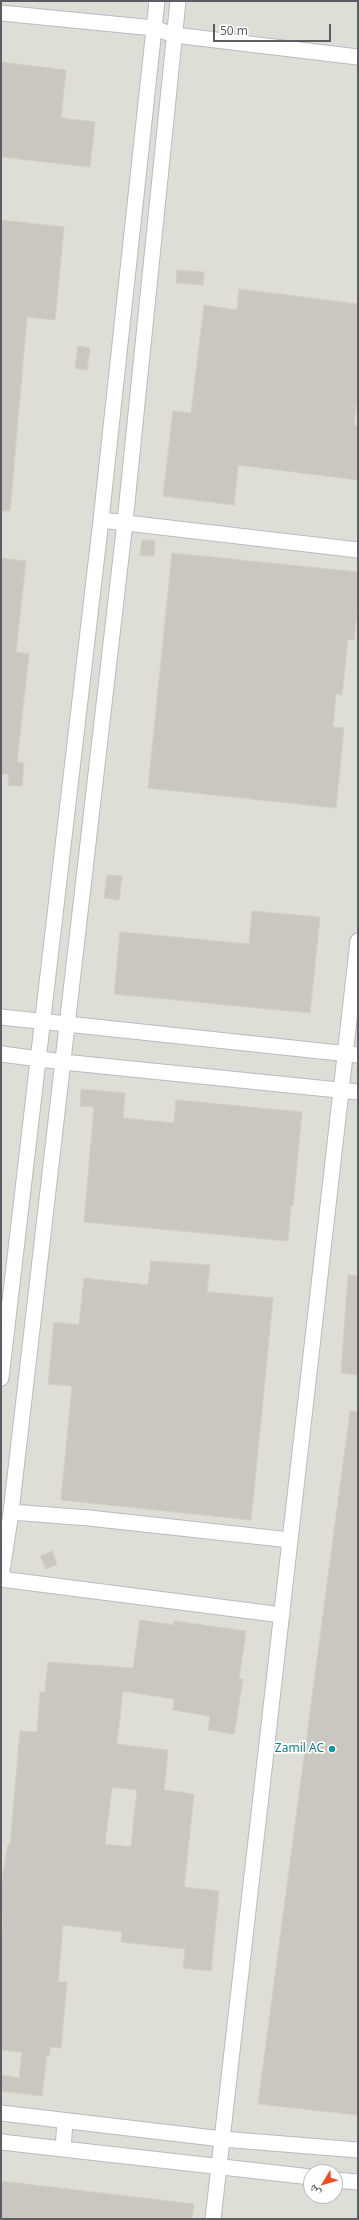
<!DOCTYPE html>
<html>
<head>
<meta charset="utf-8">
<style>
  body { margin:0 }
  #map { position:relative; width:359px; height:2220px; overflow:hidden; background:#eeede2; font-family:"Noto Sans","Noto Naskh Arabic",sans-serif }
  canvas { display:block }
  .frame { position:absolute; inset:0; border:2px solid #5a5d64; pointer-events:none }
  .north { position:absolute; left:303px; top:2164px; width:40px; height:40px; box-sizing:border-box; background:#fff; border:1px solid #bdbec1; border-radius:50%; rotate:232deg; font-size:11px; font-weight:700; line-height:16px; text-align:center; color:#5a5d64 }
  .north::after { content:''; display:block; margin:auto; width:14px; height:18px; background:#f34a23; clip-path:polygon(50% 0,100% 100%,50% 72%,0 100%) }
  .scale { position:absolute; left:213px; top:24px; width:118px; height:18px; box-sizing:border-box; border:2px solid #5a5d64; border-top:0; padding-left:5px; font-size:12px; line-height:14px; white-space:nowrap; color:#5a5d64; -webkit-text-stroke:3px #fff; paint-order:stroke }
</style>
</head>
<body>
<div id="map">
<canvas width="359" height="2220"></canvas>
<div class="frame"></div>
<div class="north">ش</div>
<div class="scale">50 m</div>
</div>
<script>
const ctx = document.querySelector('canvas').getContext('2d');
ctx.lineJoin = 'round';
function paint(path, color) {
  ctx.fillStyle = color;
  ctx.fill(path, 'evenodd');
}
function shape(rows) {
  const path = new Path2D();
  for (const r of rows) {
    path.moveTo(r[0], r[1]);
    for (let i = 2; i < r.length; i += 2) path.lineTo(r[i], r[i + 1]);
  }
  return path;
}
function stroke(path, color, width, dash) {
  ctx.strokeStyle = color;
  ctx.lineWidth = width;
  ctx.lineCap = dash ? 'butt' : 'round';
  ctx.setLineDash(dash || []);
  ctx.stroke(path);
}
function label(font, color, halo, rows, align = 'center') {
  ctx.font = font + ' "Noto Sans",sans-serif';
  ctx.lineWidth = 3.5;
  ctx.setLineDash([]);
  ctx.textBaseline = 'middle';
  ctx.strokeStyle = halo;
  ctx.fillStyle = color;
  for (const [text, x, y, turn = 0] of rows) {
    ctx.save();
    ctx.translate(x, y);
    ctx.rotate((+turn || 0) * Math.PI / 180);
    ctx.textAlign = isNaN(turn) ? turn : align;
    if (halo) ctx.strokeText(text, 0, 0);
    ctx.fillText(text, 0, 0);
    ctx.restore();
  }
}
paint(shape([
  [1,1,358,1,358,2219,1,2219],
  [311,2172,335,2172,335,2196,311,2196]
]), '#deded6');
const building = shape([
  [1,62,66,70,61,118,95,122,90,167,1,157,1,62],
  [1,220,64,227,55,320,27,317,10,511,1,511,1,220],
  [177,270,204,272,203,285,176,283,177,270],
  [239,289,358,304,358,392,354,425,358,426,358,480,238,465,234,505,163,496,173,411,191,413,204,305,237,310,239,289],
  [78,346,90,348,87,370,75,368,78,346],
  [142,540,155,541,154,556,140,555,142,540],
  [172,553,358,572,358,601,354,640,348,639,342,695,336,694,333,727,344,728,336,808,148,788,172,553],
  [1,558,26,561,16,652,29,654,17,762,24,763,22,786,8,785,9,774,1,774,1,558],
  [107,875,122,876,119,900,104,898,107,875],
  [252,911,320,917,310,1013,114,994,120,932,249,944,252,911],
  [81,1089,125,1093,123,1118,174,1123,176,1100,302,1112,293,1206,291,1205,288,1241,84,1222,94,1107,80,1106,81,1089],
  [151,1261,210,1265,207,1292,273,1298,251,1520,61,1500,72,1386,48,1384,54,1322,79,1325,84,1278,148,1285,151,1261],
  [348,1275,358,1276,358,1375,341,1373,348,1275],
  [350,1411,358,1412,358,2115,258,2104,350,1411],
  [52,1551,57,1564,46,1569,40,1556,52,1551],
  [140,1620,174,1625,174,1621,246,1631,239,1678,243,1679,234,1734,208,1730,210,1716,173,1710,174,1699,123,1691,117,1744,168,1750,164,1790,194,1794,184,1887,219,1891,211,1971,183,1968,185,1949,121,1942,122,1932,63,1925,58,1982,67,1982,61,2048,50,2047,50,2055,47,2055,42,2096,1,2091,1,2075,19,2078,22,2052,1,2050,1,1944,3,1916,1,1916,1,1887,8,1844,10,1844,20,1731,37,1732,40,1692,45,1692,48,1662,133,1668,140,1620],
  [112,1787,137,1790,131,1847,105,1844,112,1787],
  [1,2181,194,2204,192,2219,1,2219,1,2181]
]);
paint(building, '#c9c7bf');
stroke(building, '#d3cfc0', 1);
const street = shape([
  [1,13,154,28,174,35,358,57],
  [101,520,358,550],
  [1,1017,358,1055],
  [1,1054,63,1062,358,1092],
  [1,1378,101,520,157,1],
  [11,1512,89,1518,290,1540],
  [1,1578,11,1512,125,522,178,1],
  [1,1579,282,1615],
  [1,2113,222,2139,358,2150],
  [1,2142,311,2177],
  [63,2149,65,2121],
  [335,2180,358,2182],
  [213,2219,358,941]
]);
stroke(street, '#babbc2', 17);
stroke(street, '#fff', 15);
for (const [x, y, r, color] of [
  [332,1749,4,"#0f9aa8"]
]) {
  const dot = new Path2D();
  dot.arc(x, y, r, 0, 2 * Math.PI);
  ctx.fillStyle = color;
  ctx.fill(dot);
  stroke(dot, '#fff', 1.5);
}
label('12px', '#0d838f', '#fff', [
  ["Zamil AC",324,1749]
], 'right');
</script>
</body>
</html>
